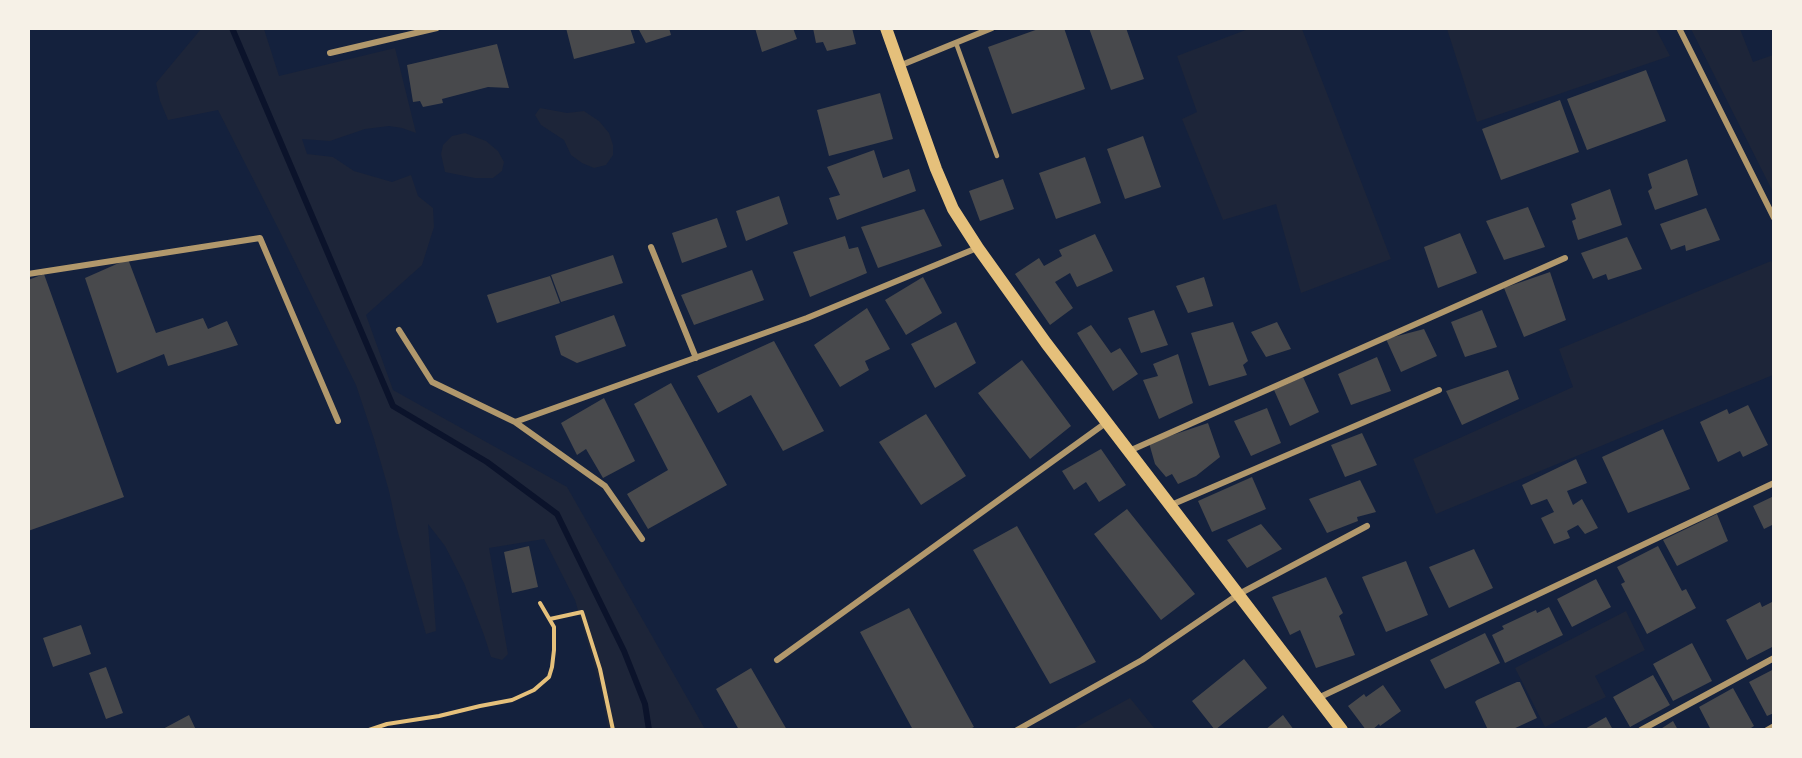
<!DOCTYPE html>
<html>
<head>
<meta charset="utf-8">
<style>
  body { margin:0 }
  #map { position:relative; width:1802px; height:758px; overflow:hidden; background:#14213d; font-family:Rubik,sans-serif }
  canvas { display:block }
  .frame { position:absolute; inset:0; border:30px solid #f6f1e7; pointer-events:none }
</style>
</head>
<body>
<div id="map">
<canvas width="1802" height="758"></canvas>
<div class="frame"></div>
</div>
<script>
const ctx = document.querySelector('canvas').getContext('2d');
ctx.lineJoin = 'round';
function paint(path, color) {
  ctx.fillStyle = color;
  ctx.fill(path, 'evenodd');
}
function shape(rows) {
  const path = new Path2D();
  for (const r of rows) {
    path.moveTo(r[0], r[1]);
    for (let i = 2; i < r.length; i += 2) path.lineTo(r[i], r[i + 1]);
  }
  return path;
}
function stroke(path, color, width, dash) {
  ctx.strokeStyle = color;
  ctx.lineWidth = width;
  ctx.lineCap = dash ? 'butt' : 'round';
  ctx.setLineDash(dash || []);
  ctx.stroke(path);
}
paint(shape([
  [1251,28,1302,29,1391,259,1301,293,1276,204,1223,220,1182,119,1197,112,1177,56],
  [201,29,264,29,279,76,395,48,416,133,402,128,389,126,365,129,330,141,302,139,307,154,333,157,354,171,392,182,411,175,418,196,433,208,434,227,422,265,366,315,393,390,567,487,705,729,608,729,601,689,575,600,544,539,489,548,508,654,502,660,491,657,484,635,464,583,445,546,428,524,436,631,426,634,397,529,389,491,374,439,356,385,277,226,218,110,168,120,160,101,156,83],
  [1447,29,1656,29,1670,56,1477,122],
  [1691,29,1740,29,1753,62,1773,55,1773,192],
  [540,108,567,113,584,111,599,121,609,133,613,145,613,155,606,165,594,168,582,163,571,155,564,140,541,125,535,115],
  [465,133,486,141,498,151,504,162,502,171,493,178,475,178,445,172,441,154,443,145,452,136],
  [1771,261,1774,266,1773,375,1436,514,1413,459,1573,387,1559,349],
  [1626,611,1645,650,1595,676,1606,697,1545,727,1515,668],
  [1130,698,1155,729,1073,729]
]), '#1d2539');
stroke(shape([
  [232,28,393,406,487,462,557,514,624,651,645,704,649,730]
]), '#0b132b', 6);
paint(shape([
  [566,28,630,28,635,43,574,59],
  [638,28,669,28,671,35,646,43],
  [755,28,793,28,797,39,762,52],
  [813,28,852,28,856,44,827,51,823,42,816,43],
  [1041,28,1064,28,1085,89,1012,114,988,47],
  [1089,28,1126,28,1144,79,1111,90],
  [497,44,509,88,488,87,442,99,443,103,423,107,420,101,413,102,407,65],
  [1646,70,1666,121,1587,150,1567,99],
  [880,93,893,139,829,156,817,110],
  [1560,100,1579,152,1501,180,1482,129],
  [1143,136,1161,187,1125,199,1107,149],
  [874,150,883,178,909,169,916,191,837,220,829,198,840,195,827,167],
  [1085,157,1101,203,1056,219,1039,173],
  [1687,159,1698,195,1655,210,1648,191,1652,188,1648,174],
  [1003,179,1014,209,980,221,969,191],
  [1610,189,1622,225,1578,240,1572,221,1576,219,1571,204],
  [779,196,788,224,746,241,736,211],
  [1528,207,1545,247,1504,260,1486,221],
  [1706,208,1720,240,1686,251,1685,245,1671,250,1660,224],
  [924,209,942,246,878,268,861,227],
  [717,218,727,247,682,263,672,233],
  [1460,233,1477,273,1438,288,1424,247],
  [1095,234,1113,271,1077,287,1070,273,1055,282,1073,308,1050,325,1015,274,1039,258,1044,266,1062,256,1059,250],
  [845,236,849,249,858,247,867,273,810,297,793,252],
  [1627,237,1642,269,1608,280,1606,274,1593,279,1581,253],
  [613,255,623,283,561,302,551,275],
  [128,259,156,333,203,318,208,329,227,321,238,345,168,366,164,354,117,373,85,278],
  [752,270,764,300,694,325,681,295],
  [1550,272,1566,320,1524,337,1504,288],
  [44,274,124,497,28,531,28,280],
  [550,276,560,303,497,323,487,295],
  [923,277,942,313,906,335,885,300],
  [1204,277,1213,306,1188,313,1176,286],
  [867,308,890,349,865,361,869,370,840,387,814,345],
  [1154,310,1168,345,1141,353,1128,318],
  [1482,310,1497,347,1465,357,1451,322],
  [614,315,626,346,577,363,561,355,555,336],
  [956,322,976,363,935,388,911,344],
  [1233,322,1248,361,1243,365,1247,375,1209,386,1191,333],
  [1277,322,1291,349,1266,357,1251,332],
  [1091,325,1111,353,1120,348,1138,374,1113,391,1077,333],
  [1424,329,1437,356,1401,372,1386,339],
  [774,341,824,431,783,451,751,395,718,413,697,376],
  [1178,354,1193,403,1159,419,1143,380,1158,376,1153,364],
  [1377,357,1391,391,1351,405,1338,374],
  [1022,360,1071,426,1030,459,978,393],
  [1508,370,1519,399,1462,425,1446,391],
  [1303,377,1319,412,1290,426,1274,390],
  [671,383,727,485,648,529,627,494,668,470,634,404],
  [604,398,635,461,603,478,586,449,577,455,561,423],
  [1748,405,1768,445,1743,457,1740,451,1718,462,1700,422,1727,409,1729,414],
  [1267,408,1281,443,1251,456,1234,421],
  [926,414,966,476,921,505,879,442],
  [1208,423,1220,457,1196,476,1178,484,1172,474,1166,477,1155,464,1149,443],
  [1663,429,1690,489,1628,513,1602,457],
  [1362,433,1377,465,1345,477,1331,445],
  [1101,449,1126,485,1099,502,1086,482,1074,490,1062,471],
  [1576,459,1587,483,1567,491,1573,505,1582,499,1598,528,1585,534,1578,525,1567,531,1570,538,1554,544,1541,518,1554,512,1547,499,1531,505,1522,485],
  [1252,477,1266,509,1212,532,1198,501],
  [1360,480,1376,512,1357,517,1358,521,1327,533,1309,499],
  [1774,496,1774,524,1764,529,1753,506],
  [1127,509,1195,594,1161,620,1094,534],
  [1717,514,1728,541,1677,566,1663,540],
  [1261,524,1282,549,1247,568,1227,540],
  [1017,526,1096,662,1050,684,973,550],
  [529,546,538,587,512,593,504,552],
  [1658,546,1682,591,1686,589,1696,608,1647,634,1621,584,1625,582,1617,567],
  [1474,549,1493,588,1449,608,1429,567],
  [1406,561,1428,615,1386,632,1362,577],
  [1326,577,1343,613,1339,616,1355,655,1316,668,1300,630,1290,635,1272,597],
  [1596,579,1611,607,1572,627,1557,599],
  [1774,601,1774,646,1747,660,1726,620,1760,602,1762,607],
  [1549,607,1563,635,1505,663,1492,635,1504,629,1502,626,1536,610,1537,613],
  [909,608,974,727,968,730,913,730,860,632],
  [81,625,91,654,53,667,43,638],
  [1485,633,1500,663,1445,689,1430,660],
  [1692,643,1712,681,1673,701,1653,664],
  [1244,659,1267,688,1215,730,1192,701],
  [106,667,123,713,106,719,89,673],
  [751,668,787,730,739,730,716,689],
  [1774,669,1774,713,1767,716,1749,682],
  [1653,675,1670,705,1630,727,1613,697],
  [1517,682,1520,682,1537,718,1511,730,1488,730,1475,702,1477,700],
  [1383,685,1401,711,1380,726,1379,724,1372,730,1366,730,1348,706,1364,694,1366,697],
  [1733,688,1754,726,1748,730,1711,730,1699,707],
  [189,715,196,730,161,730],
  [1283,715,1294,730,1265,730],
  [1606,717,1613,730,1583,730],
  [1673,721,1678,730,1659,730]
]), '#48494c');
stroke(shape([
  [550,619,582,612,600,669,613,730],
  [369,730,387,724,439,716,480,706,512,700,534,690,549,677,552,667,554,650,554,627,540,603]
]), '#e5c07b', 4);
stroke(shape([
  [956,43,997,156]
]), '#b1986c', 4.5);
stroke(shape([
  [1679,28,1774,218],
  [330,53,437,28],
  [899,66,992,28],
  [651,247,696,358],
  [28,274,260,238,338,421],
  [399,330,432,382,515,422,605,486,642,539],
  [515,422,807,318,977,248],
  [1129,451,1565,258],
  [1171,505,1439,390],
  [777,660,1107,422],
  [1318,698,1774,483],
  [1017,730,1142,660,1239,594,1367,526],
  [1641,730,1774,658],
  [1767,730,1774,726]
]), '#b1986c', 6);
stroke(shape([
  [886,28,936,169,953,209,978,248,1046,343,1342,730]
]), '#e5c07b', 12);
</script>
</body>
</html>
